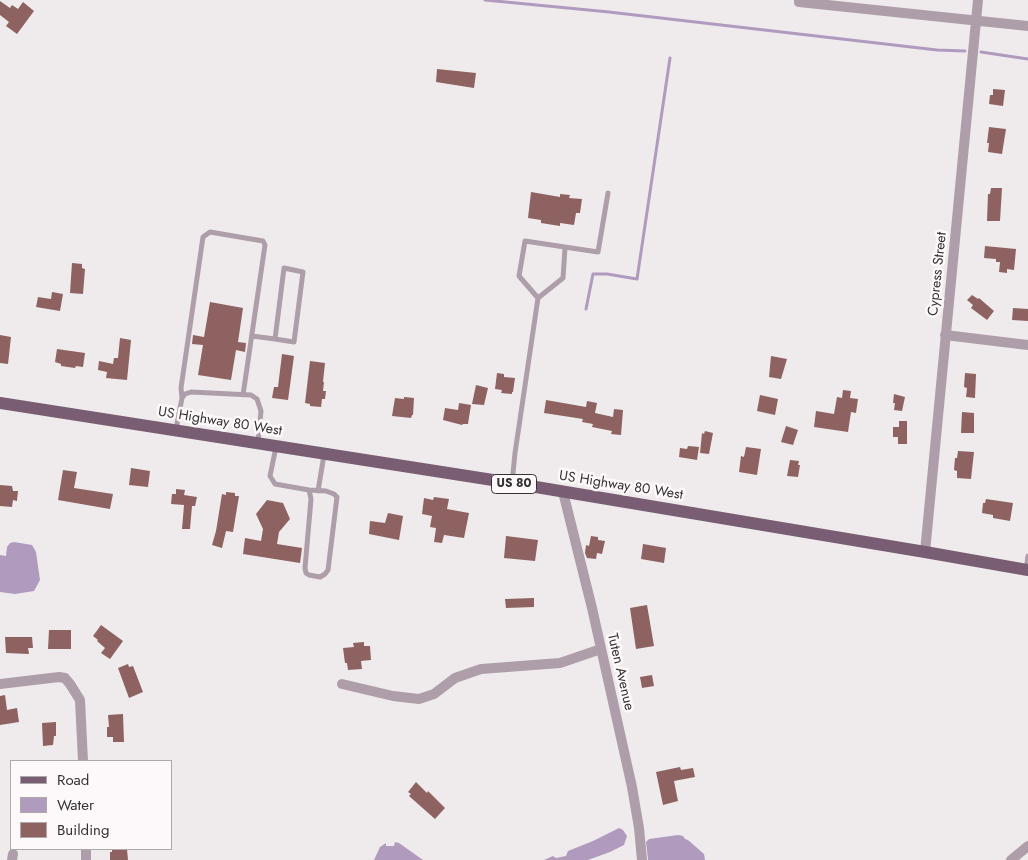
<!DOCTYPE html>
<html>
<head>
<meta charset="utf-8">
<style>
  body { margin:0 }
  #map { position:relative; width:1028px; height:860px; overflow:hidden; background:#efebec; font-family:Jost,sans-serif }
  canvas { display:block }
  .legend { position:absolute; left:10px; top:760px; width:162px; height:90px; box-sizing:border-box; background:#fdf8f9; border:1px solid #ada9a9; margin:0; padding:6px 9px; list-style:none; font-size:15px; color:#343232 }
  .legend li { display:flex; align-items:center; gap:10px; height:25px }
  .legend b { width:25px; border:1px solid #ada9a9 }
</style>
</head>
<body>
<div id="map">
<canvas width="1028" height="860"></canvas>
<ul class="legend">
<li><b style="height:6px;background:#795d72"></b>Road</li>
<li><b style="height:14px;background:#b09abe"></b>Water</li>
<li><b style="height:14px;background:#8d6260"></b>Building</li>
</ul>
</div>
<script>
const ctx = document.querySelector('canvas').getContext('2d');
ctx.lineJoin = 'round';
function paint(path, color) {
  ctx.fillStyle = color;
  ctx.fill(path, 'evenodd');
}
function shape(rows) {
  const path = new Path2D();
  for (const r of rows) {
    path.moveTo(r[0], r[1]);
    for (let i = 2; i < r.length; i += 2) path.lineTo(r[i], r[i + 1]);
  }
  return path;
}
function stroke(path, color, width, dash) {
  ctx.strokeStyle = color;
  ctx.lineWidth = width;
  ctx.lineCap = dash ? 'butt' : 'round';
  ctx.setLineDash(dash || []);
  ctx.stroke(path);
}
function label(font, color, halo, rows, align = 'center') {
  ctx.font = font + ' Jost,sans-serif';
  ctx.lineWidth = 5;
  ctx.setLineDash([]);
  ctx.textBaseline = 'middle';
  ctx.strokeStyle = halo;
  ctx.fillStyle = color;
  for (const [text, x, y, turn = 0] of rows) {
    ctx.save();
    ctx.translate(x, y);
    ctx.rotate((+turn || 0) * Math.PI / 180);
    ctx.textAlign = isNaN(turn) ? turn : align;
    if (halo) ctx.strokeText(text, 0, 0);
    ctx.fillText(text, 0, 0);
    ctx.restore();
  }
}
paint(shape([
  [14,542,32,545,36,552,40,580,34,591,15,594,0,592,0,555,6,556,7,547,10,543],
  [619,828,623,830,627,836,624,845,610,852,588,860,544,860,553,856,556,858,566,856,568,851,593,841],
  [678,835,683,836,685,839,688,840,704,854,705,860,648,860,646,842,649,839],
  [395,842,399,843,423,860,374,860,380,847,386,843,386,846,394,846]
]), '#b09abe');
stroke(shape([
  [485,0,609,12,937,50,965,51],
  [981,52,1028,59],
  [586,309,593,274,607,274,637,279,670,58]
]), '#b09abe', 3);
paint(shape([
  [0,1,10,8,12,5,18,9,23,2,34,11,17,34,6,26,9,22,0,15],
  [437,69,476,73,474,88,436,82],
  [993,89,1005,90,1003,106,989,104,990,95,993,95],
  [989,127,1006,129,1002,154,988,152,989,143,987,143],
  [991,188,1002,188,1000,221,987,221,988,194,990,194],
  [531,192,560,197,560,194,570,195,569,198,582,199,580,213,576,213,574,225,560,223,560,226,541,223,541,220,528,218],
  [985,246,1016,249,1014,270,1007,269,1007,273,999,272,1000,262,996,262,996,259,984,258],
  [72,263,82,264,82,268,85,269,83,294,70,293],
  [52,292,63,294,60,311,36,307,38,297,51,299],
  [972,295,978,299,979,298,994,311,987,320,971,308,973,305,967,300],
  [210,302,243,308,238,342,246,343,245,352,236,350,231,380,198,375,203,345,192,344,193,335,204,337],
  [1013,308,1028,309,1028,321,1012,320],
  [0,335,11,337,8,364,0,363],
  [120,338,131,340,127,380,106,378,107,372,98,370,99,361,113,364,114,358,118,358],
  [57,349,85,353,83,367,76,366,75,368,61,366,61,364,55,362],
  [282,354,294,356,288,400,272,398,274,387,278,387],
  [771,356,787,359,781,379,769,377],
  [310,361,325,363,323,382,324,382,323,391,326,391,325,399,322,399,321,407,310,406,310,404,305,403],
  [497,373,504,374,504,377,515,378,513,392,512,392,512,394,501,393,502,390,495,389],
  [965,373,976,374,975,398,966,397,967,388,964,387],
  [476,385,488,388,484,405,472,404],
  [843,390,851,391,850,398,858,399,856,413,851,412,848,432,814,427,816,411,834,414,837,397,842,398],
  [894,394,905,397,902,411,894,410,895,403,893,403],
  [760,395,778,399,775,415,757,411],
  [404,397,414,398,413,415,412,415,411,418,392,416,395,398,404,399],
  [546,400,586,407,587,401,597,403,595,413,613,417,614,409,623,410,621,435,611,434,612,431,592,427,593,424,582,422,583,419,544,413],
  [459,403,471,405,468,424,463,424,462,425,443,420,445,408,458,410],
  [962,412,974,413,974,433,961,433],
  [899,421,907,421,907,444,898,444,898,437,893,437,893,427,899,427],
  [786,426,798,430,793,445,781,442],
  [705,431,713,433,709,454,700,453,702,433,704,434],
  [688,446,699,447,697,460,679,457,680,448,687,449],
  [746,447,761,449,757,475,739,472,741,456,744,457],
  [958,451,974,452,971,479,957,478,957,471,954,470,955,458,957,458],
  [790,460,799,461,798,465,800,465,798,477,787,476],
  [131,468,150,471,148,487,129,485],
  [63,470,77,472,74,488,113,494,110,509,58,500],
  [0,485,12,486,13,491,18,491,17,501,13,500,12,507,0,506],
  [176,489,185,490,184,495,197,497,195,506,192,506,190,529,182,529,184,505,171,504,172,494,176,494],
  [226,492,235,493,235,496,239,496,233,532,226,531,222,548,212,545,216,531,222,494,226,495],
  [434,497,449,499,447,509,469,513,464,538,444,535,442,543,434,542,436,528,430,527,432,516,422,514,424,498,433,500],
  [986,499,1013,503,1010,521,993,518,993,515,982,513,983,503,985,503],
  [267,500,283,503,290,519,279,532,277,544,302,548,300,563,243,554,245,538,261,541,263,529,256,514],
  [388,513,403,516,399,540,369,534,370,521,385,523],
  [506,536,538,540,535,561,504,558],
  [591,536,598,537,598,540,605,541,602,554,597,553,596,559,587,558,585,553,586,545,589,546],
  [643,544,666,548,664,563,641,559],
  [534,598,534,607,506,608,505,599],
  [647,605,654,646,636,649,630,608],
  [101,625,123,641,110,659,101,653,105,648,97,641,98,640,93,636],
  [49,630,71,630,71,649,48,649],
  [5,637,32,637,33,648,28,648,29,654,6,653],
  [364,642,364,646,370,646,371,660,361,661,362,669,348,670,347,663,345,663,343,648,354,647,353,643],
  [128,664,129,667,133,666,143,692,129,698,118,668],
  [652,675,654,686,642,688,640,677],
  [5,695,7,710,17,708,19,722,0,725,0,696],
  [123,714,124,742,113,742,113,737,107,737,107,727,109,727,108,715],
  [56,722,56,736,54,736,53,745,43,746,42,723],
  [680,767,681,770,693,768,695,777,674,781,678,801,663,805,656,772],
  [416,782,427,793,428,791,445,808,435,819,409,796,411,794,408,792],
  [112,849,127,849,128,860,110,860,110,852,112,852]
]), '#8d6260');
stroke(shape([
  [538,298,519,276,525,241,598,252,608,193],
  [252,336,275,339,284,268,303,272,294,342,275,339],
  [182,398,181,388,203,237,210,232,263,241,265,245,243,395],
  [176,429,182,398,185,394,191,392,251,395,257,399,261,411,258,442],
  [276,447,270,476,275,484,309,490,326,491,334,494,337,497,328,570,325,574,320,577,309,575,306,573,305,568,311,499,309,490],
  [512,483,515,453,538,298,563,278,565,248],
  [318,491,324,455],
  [1026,570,1028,556]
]), '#ae9eaa', 5);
stroke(shape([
  [799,0,799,2,1028,26],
  [945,335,1028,345],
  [563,492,592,608,632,787,639,828,642,860],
  [925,552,978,0],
  [0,684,59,677,65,678,70,684,80,700,83,761],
  [342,684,393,696,419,699,434,694,455,678,481,669,560,663,601,649],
  [12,860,13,854],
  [86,860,86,849],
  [1011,860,1028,846]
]), '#ae9eaa', 10);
stroke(shape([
  [0,403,512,483,925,552,1028,570]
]), '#795d72', 12);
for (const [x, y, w] of [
  [514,484,45]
]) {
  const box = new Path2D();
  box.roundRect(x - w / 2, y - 9.5, w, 19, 4);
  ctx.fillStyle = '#fdf8f9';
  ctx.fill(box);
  stroke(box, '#343232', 1);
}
label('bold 12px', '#343232', null, [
  ["US 80",514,484]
]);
label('14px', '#343232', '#fdf8f9', [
  ["Cypress Street",938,274,-84],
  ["US Highway 80 West",220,422,9],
  ["US Highway 80 West",621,486,9],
  ["Tuten Avenue",620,672,77]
]);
</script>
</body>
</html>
